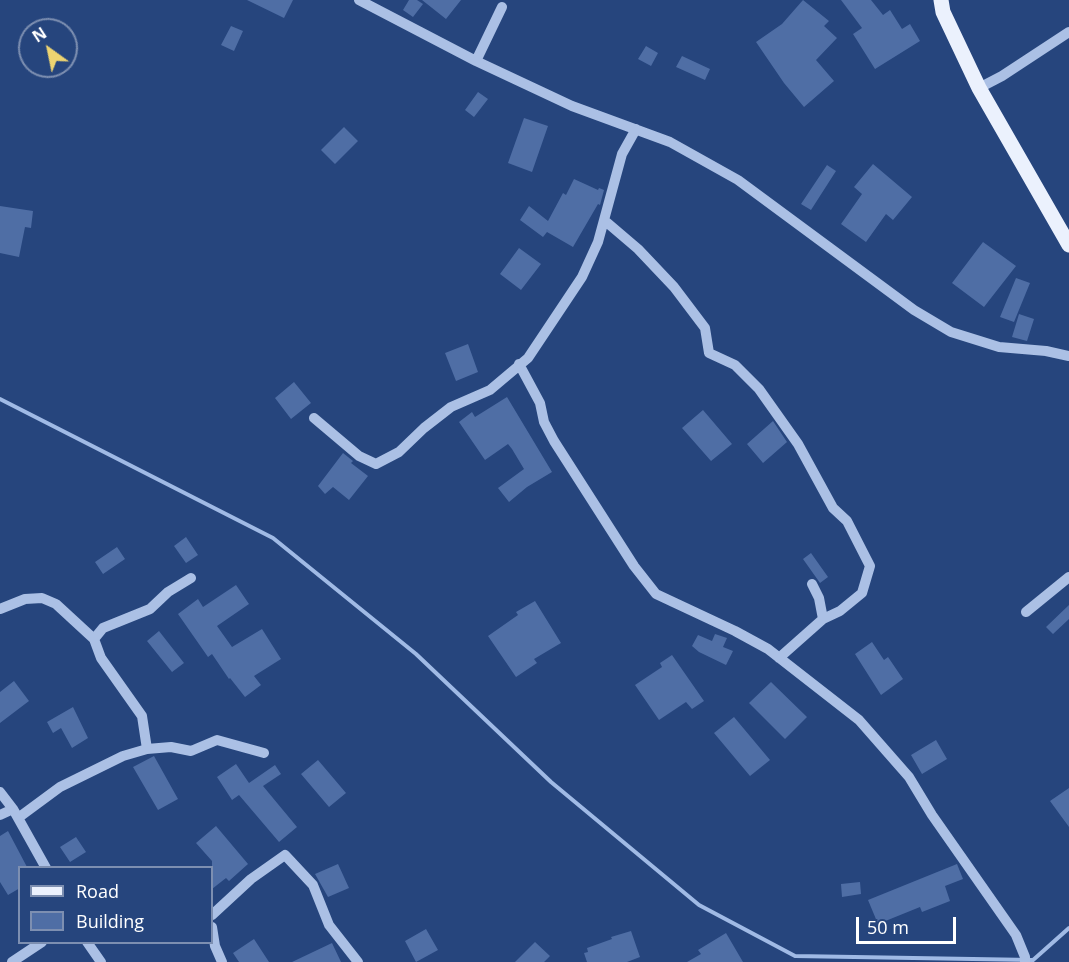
<!DOCTYPE html>
<html>
<head>
<meta charset="utf-8">
<style>
  body { margin:0 }
  #map { position:relative; width:1069px; height:962px; overflow:hidden; background:#26457d; font-family:"Open Sans",sans-serif }
  canvas { display:block }
  .legend { position:absolute; left:18px; top:866px; width:195px; height:78px; box-sizing:border-box; background:#26457d; border:2px solid #7d8fb1; margin:0; padding:8px 10px; list-style:none; font-size:18px; color:#fff }
  .legend li { display:flex; align-items:center; gap:12px; height:30px }
  .legend b { width:30px; border:2px solid #7d8fb1 }
  .north { position:absolute; left:18px; top:18px; width:60px; height:60px; box-sizing:border-box; background:#26457d; border:2px solid #7d8fb1; border-radius:50%; rotate:327deg; font-size:16px; font-weight:700; line-height:24px; text-align:center; color:#fff }
  .north::after { content:''; display:block; margin:auto; width:21px; height:27px; background:#edd471; clip-path:polygon(50% 0,100% 100%,50% 72%,0 100%) }
  .scale { position:absolute; left:856px; top:917px; width:100px; height:27px; box-sizing:border-box; border:3px solid #fff; border-top:0; padding-left:8px; font-size:18px; line-height:21px; white-space:nowrap; color:#fff; -webkit-text-stroke:4px #26457d; paint-order:stroke }
</style>
</head>
<body>
<div id="map">
<canvas width="1069" height="962"></canvas>
<ul class="legend">
<li><b style="height:8px;background:#ebf1fd"></b>Road</li>
<li><b style="height:16px;background:#4f6ea5"></b>Building</li>
</ul>
<div class="north">N</div>
<div class="scale">50 m</div>
</div>
<script>
const ctx = document.querySelector('canvas').getContext('2d');
ctx.lineJoin = 'round';
function shape(rows) {
  const path = new Path2D();
  for (const r of rows) {
    path.moveTo(r[0], r[1]);
    for (let i = 2; i < r.length; i += 2) path.lineTo(r[i], r[i + 1]);
  }
  return path;
}
function stroke(path, color, width, dash) {
  ctx.strokeStyle = color;
  ctx.lineWidth = width;
  ctx.lineCap = dash ? 'butt' : 'round';
  ctx.setLineDash(dash || []);
  ctx.stroke(path);
}
function paint(path, color) {
  ctx.fillStyle = color;
  ctx.fill(path, 'evenodd');
}
stroke(shape([
  [0,399,273,538,416,654,551,782,699,905,795,956,1032,960],
  [1032,961,1069,928]
]), '#a0bae5', 4);
paint(shape([
  [247,0,293,0,284,18],
  [409,0,417,0,423,4,413,17,403,10],
  [422,0,461,0,446,19],
  [803,0,829,21,824,26,837,38,816,60,834,81,804,107,784,83,756,42,782,24],
  [841,0,871,0,883,15,890,10,902,29,910,24,920,41,875,69,853,34,862,28],
  [231,26,243,31,234,51,221,45],
  [646,46,658,53,651,66,638,59],
  [682,56,710,69,705,80,676,67],
  [478,92,488,99,474,117,465,110],
  [524,118,548,126,532,172,508,163],
  [344,127,358,141,335,164,321,150],
  [873,164,912,197,893,220,886,214,866,242,841,224,862,194,854,187],
  [827,165,836,171,811,210,801,204],
  [574,179,598,190,599,188,604,190,600,205,598,204,573,247,547,232,543,237,520,220,529,206,548,221,563,193,566,195],
  [0,206,33,211,31,228,25,227,19,257,0,253],
  [983,242,1016,266,984,307,952,283],
  [519,248,541,264,521,290,500,274],
  [1016,278,1030,283,1014,322,1000,317],
  [1019,314,1034,319,1027,341,1012,337],
  [468,344,478,372,456,381,445,353],
  [294,382,311,403,291,419,275,398],
  [507,397,552,472,527,487,509,502,498,488,524,469,512,449,508,444,485,460,459,422,472,412,475,417],
  [703,410,732,444,711,461,682,428],
  [773,421,787,442,763,463,747,444],
  [343,453,353,461,351,463,368,476,349,500,333,487,325,494,318,486],
  [186,537,198,555,186,563,174,546],
  [117,547,125,559,103,574,95,562],
  [811,553,828,577,820,583,803,559],
  [236,585,249,604,217,626,232,647,262,629,281,659,254,676,261,685,245,697,230,678,229,679,212,654,208,657,178,614,198,599,203,607],
  [535,601,561,643,534,659,537,663,516,677,488,636,518,615,516,612],
  [1069,605,1069,619,1053,634,1046,627],
  [159,631,184,663,172,672,147,641],
  [715,634,727,638,723,647,733,651,726,665,699,652,692,646,698,635,712,641],
  [872,642,884,660,888,657,903,679,881,695,855,654],
  [672,655,704,701,692,709,686,702,659,720,635,685,662,667,660,663],
  [14,681,29,701,0,723,0,692],
  [771,682,807,717,785,739,749,703],
  [73,707,88,738,72,748,61,728,53,733,47,722],
  [734,717,770,760,750,776,714,733],
  [936,740,947,759,922,774,911,755],
  [154,756,178,799,158,810,133,767],
  [318,760,346,793,329,807,301,774],
  [236,764,249,783,275,765,281,774,263,786,297,827,279,842,239,795,232,800,217,777],
  [1069,788,1069,827,1050,801],
  [216,826,248,864,229,881,226,878,212,889,212,861,196,843],
  [8,831,27,867,20,867,20,888,8,895,0,882,0,836],
  [76,837,86,852,70,862,60,847],
  [338,864,349,888,328,897,315,874],
  [957,864,963,879,945,886,950,901,922,912,920,907,878,924,868,900],
  [860,882,861,894,842,897,841,884],
  [426,929,438,950,416,962,405,941],
  [631,931,640,957,627,962,587,962,584,953,588,952,587,948,612,939,611,937],
  [726,933,743,962,687,962,701,954,698,950],
  [254,939,269,962,239,962,233,953],
  [535,942,550,956,544,962,515,962],
  [332,943,341,962,292,962]
]), '#4f6ea5');
stroke(shape([
  [359,0,476,61,572,106,670,142,738,180,914,310,951,332,999,347,1046,351,1069,356],
  [476,61,502,7],
  [979,88,1002,76,1069,32],
  [604,220,638,249,674,287,705,328,709,353,735,365,759,389,798,444,833,508,847,521,870,566,862,593,840,611,823,619],
  [519,364,540,403,544,422,554,441,634,566,656,594,735,631,768,649,859,720,909,777,932,815,1016,935,1025,957,1025,962],
  [314,418,359,456,376,464,399,452,424,428,451,407,490,390,528,358,582,277,598,242,622,154,636,129],
  [0,609,25,599,42,598,56,604,94,639,101,658,142,716,147,749],
  [1026,612,1069,577],
  [94,639,103,628,150,609,168,592,191,578],
  [779,658,823,619,819,598,812,584],
  [0,792,13,809,46,868],
  [0,815,13,809],
  [18,818,60,787,123,756,147,749,171,747,191,751,217,740,264,753],
  [212,915,251,879,285,855,313,885,329,925,358,962],
  [212,927,215,946,222,962],
  [87,942,101,962],
  [12,962,42,942]
]), '#abc0e5', 10);
stroke(shape([
  [941,0,943,12,979,88,1069,245]
]), '#ebf1fd', 15);
</script>
</body>
</html>
